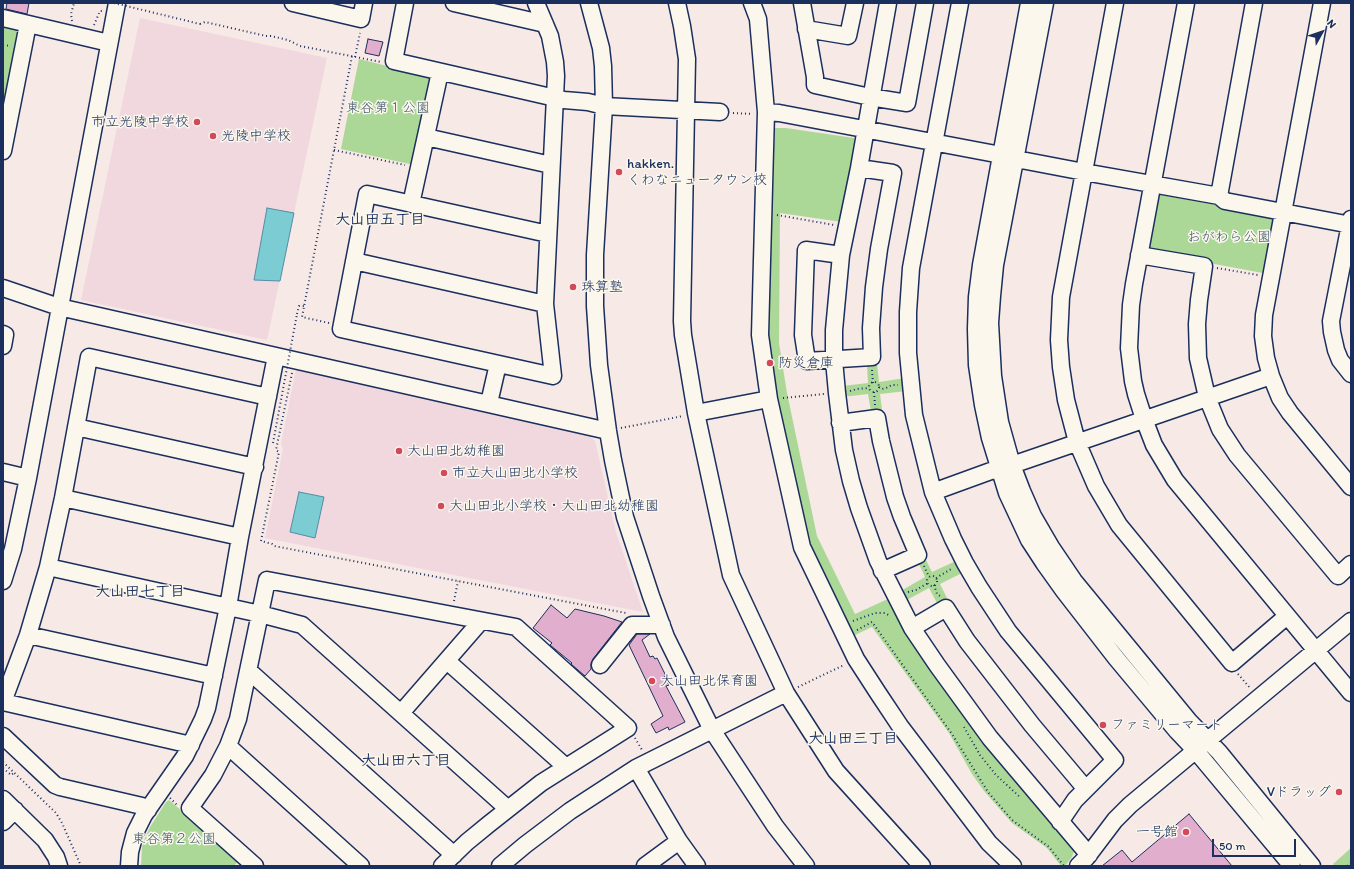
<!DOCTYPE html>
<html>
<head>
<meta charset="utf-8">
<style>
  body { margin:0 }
  #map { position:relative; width:1354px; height:869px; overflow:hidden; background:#f6e9e6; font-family:Itim,sans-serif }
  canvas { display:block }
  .frame { position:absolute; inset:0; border:4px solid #1b2f5e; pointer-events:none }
  .north { position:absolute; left:1302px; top:12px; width:40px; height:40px; -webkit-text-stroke:3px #fbf7ec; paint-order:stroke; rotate:50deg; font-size:11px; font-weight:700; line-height:16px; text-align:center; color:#1b2f5e }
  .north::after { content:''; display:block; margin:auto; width:14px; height:18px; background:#1b2f5e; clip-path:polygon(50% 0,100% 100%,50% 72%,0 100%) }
  .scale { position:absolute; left:1212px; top:839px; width:84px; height:18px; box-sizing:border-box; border:2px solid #1b2f5e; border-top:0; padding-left:5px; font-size:12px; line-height:14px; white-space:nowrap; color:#1b2f5e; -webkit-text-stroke:3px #fbf7ec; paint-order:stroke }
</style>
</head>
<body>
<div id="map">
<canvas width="1354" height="869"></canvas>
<div class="frame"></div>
<div class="north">N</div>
<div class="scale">50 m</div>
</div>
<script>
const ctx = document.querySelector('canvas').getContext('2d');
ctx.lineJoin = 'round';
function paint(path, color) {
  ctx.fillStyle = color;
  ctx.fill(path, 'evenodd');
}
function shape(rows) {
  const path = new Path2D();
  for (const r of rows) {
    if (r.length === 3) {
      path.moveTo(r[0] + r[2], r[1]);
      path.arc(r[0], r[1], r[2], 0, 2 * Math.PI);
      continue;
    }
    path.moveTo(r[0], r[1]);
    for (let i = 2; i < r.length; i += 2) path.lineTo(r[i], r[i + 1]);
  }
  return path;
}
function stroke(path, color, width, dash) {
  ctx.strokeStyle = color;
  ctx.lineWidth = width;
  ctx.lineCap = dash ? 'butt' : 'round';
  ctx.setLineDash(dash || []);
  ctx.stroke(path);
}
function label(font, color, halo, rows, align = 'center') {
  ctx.font = font + ' Itim,"Klee One",sans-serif';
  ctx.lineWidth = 3;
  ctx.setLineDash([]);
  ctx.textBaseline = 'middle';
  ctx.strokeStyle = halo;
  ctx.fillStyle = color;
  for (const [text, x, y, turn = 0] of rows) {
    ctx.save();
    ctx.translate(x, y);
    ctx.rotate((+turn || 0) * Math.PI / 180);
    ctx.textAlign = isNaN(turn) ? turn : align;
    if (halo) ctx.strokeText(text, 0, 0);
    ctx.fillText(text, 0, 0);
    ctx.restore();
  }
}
paint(shape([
  [140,18,327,58,267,340,81,300],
  [296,369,589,436,595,441,616,532,643,612,265,538,283,449,281,444]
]), '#f0d8de');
paint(shape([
  [3,23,19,26,21,31,3,125],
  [359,59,431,77,414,165,341,149],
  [771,128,786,128,854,138,858,144,842,222,780,213,779,343,787,393,817,536,855,614,890,598,1075,848,1072,857,1065,866,1061,866,1047,848,1012,823,984,791,972,774,949,733,872,627,851,637,805,541,776,408,765,332],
  [1155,194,1278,216,1268,274,1145,251],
  [877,364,879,382,905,378,907,391,880,394,882,410,871,411,868,394,842,397,842,386,868,383,867,365],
  [926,560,932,572,958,560,964,572,940,584,947,598,937,603,929,588,903,602,899,592,925,577,919,564],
  [169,800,189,817,240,859,234,866,141,866,142,847,145,838,150,827,166,802],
  [1351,848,1351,866,1334,866,1333,864]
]), '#acd897');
const water = shape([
  [267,208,294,213,280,281,254,280,267,208],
  [299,492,324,497,315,538,290,532,299,492]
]);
paint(water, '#7bccd3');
stroke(water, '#558da4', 1);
const building = shape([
  [7,3,29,3,27,14,6,9,7,3],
  [368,39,383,42,379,56,365,53,368,39],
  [551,605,567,618,575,609,604,616,622,622,593,659,591,664,591,669,585,676,571,664,572,663,550,645,552,643,533,628,551,605],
  [637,634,650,634,642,640,650,657,653,656,655,659,657,658,666,676,664,677,669,685,666,686,685,722,669,730,668,727,656,733,651,724,663,716,629,645,637,634],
  [1189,814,1232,866,1102,866,1122,850,1132,862,1189,814]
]);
paint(building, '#e1afcd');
stroke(building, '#1b2f5e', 1);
const minor = shape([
  [293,3,361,19,364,3],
  [405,3,394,61,564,100,588,102,604,106,720,112],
  [454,3,545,24],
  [536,3,550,36,555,62,556,76,545,304,553,376,341,329,367,194,548,234],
  [589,3,601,48,603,66,604,106,595,255,595,306,599,365,608,431,613,460,625,517,651,596,666,637,712,730,775,826,806,866],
  [677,3,682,26,687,59,682,321,683,335,696,413,731,575,786,693,836,771,922,866],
  [752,3,758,19,766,112,760,335,769,399,802,547,856,659,878,693,900,726,989,843,1013,866],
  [802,3,815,77,815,85,870,97,907,103,925,3],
  [888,3,859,168,841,255,834,330,834,360,837,393,844,450,851,481,859,508,878,561,912,628,937,665,990,738,1089,855],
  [960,3,911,268,908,312,908,353,914,415,933,492,953,539,965,563,979,587,1008,631,1115,760,1075,800,1060,822],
  [1029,3,981,265,977,297,976,329,977,365,983,405,990,438,1007,493,1029,540,1044,563,1064,591,1116,658,1177,731,1196,751,1292,866],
  [1045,3,995,265,992,296,990,323,993,376,1000,422,1012,465,1022,491,1033,516,1051,547,1074,581,1189,721,1219,752,1312,866],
  [1115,3,1061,297,1059,340,1061,367,1066,400,1077,442,1096,486,1119,525,1232,663,1287,616],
  [1186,3,1134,284,1131,305,1129,348,1133,381,1136,394,1144,419,1154,445,1175,480,1351,693],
  [1322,3,1264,315,1263,336,1266,358,1271,376,1280,398,1290,413,1351,487],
  [3,18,109,43],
  [806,29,848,36,855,3],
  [766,112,779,113,1001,155],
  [426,137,551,165],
  [3,151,28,24],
  [1016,159,1084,172,1219,196,1225,201,1351,225],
  [1219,196,1254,3],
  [411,204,440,72],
  [1351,219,1331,321,1332,332,1336,350,1340,360,1351,374],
  [841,255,806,250,803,335,807,361,872,357,871,328,874,287,879,249,893,173,859,168],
  [1139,255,1204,266,1199,300,1197,324,1198,358,1207,397,1220,429,1237,455,1338,576,1351,564],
  [354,261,545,304],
  [3,288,59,307,608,431],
  [3,334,5,335,3,346],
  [489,403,498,364],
  [696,413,769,399],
  [840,423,877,418,881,441,895,497,902,517,918,555,882,571],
  [76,427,255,467],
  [1012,465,1271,376],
  [3,472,28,478],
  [933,492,999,468],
  [63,498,240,537],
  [48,567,260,614,302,625,508,809],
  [3,581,13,549,28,478,117,3],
  [912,628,946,608,967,641,1032,725,1085,788],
  [28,635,214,676],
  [447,661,566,767],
  [600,665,632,625,662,625],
  [249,671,454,855],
  [3,702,28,635,48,567,63,498,89,357,268,397],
  [3,702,191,745],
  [401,713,481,621],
  [3,736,55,785,60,787,142,806,148,810],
  [228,746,361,866],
  [636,768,679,841,697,866],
  [3,799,45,840,56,857,59,866],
  [3,822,15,810],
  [129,866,130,852,135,833,144,815,185,756,203,719,207,708,228,607,240,537,276,356],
  [255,866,190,808,213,775,228,746,238,719,267,580,516,627,628,728,541,783,489,824,467,842,442,866],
  [500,866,525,845,570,811,636,768,786,693],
  [645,866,679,841],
  [1078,866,1087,857,1115,820,1130,805,1351,621]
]);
stroke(minor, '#1b2f5e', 19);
stroke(shape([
  [72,21,71,14,74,3],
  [200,24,205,22,266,36,271,36,288,40,300,46,381,62],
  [94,25,100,11,103,11],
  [3,45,11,46],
  [355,57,360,33],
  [733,113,753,114],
  [334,150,405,165],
  [777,215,834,225],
  [1217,268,1258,275],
  [297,314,299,306,304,306],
  [329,323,302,317,352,56],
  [872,370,873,383],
  [292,373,276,450,279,452,261,541,272,544,274,546,626,613],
  [874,387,5],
  [879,387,882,389,886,388,892,385,898,385],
  [850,391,857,389,869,388],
  [874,392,875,405],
  [783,398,824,394],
  [621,428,683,416],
  [924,566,929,577],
  [932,581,5],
  [936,578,953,568],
  [934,585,937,594,940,596],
  [908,592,916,590,928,583],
  [454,601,458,581],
  [853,621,875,613,885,613,890,616],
  [857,630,872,622,952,734,988,792,1012,820,1049,847,1064,866],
  [1238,674,1251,689],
  [798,687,844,665],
  [964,727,980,755,996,775,1021,798],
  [635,738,642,750],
  [3,762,56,813,62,823,81,866],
  [3,768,11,775,14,773],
  [170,798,177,805],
  [1347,866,1351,863]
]), '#1b2f5e', 2, [1, 3]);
stroke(minor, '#fbf7ec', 16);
stroke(shape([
  [114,3,200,24],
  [273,443,297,314]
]), '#1b2f5e', 2, [1, 3]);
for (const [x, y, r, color] of [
  [197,122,4,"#d1495b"],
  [213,136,4,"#d1495b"],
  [619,172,4,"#d1495b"],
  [573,287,4,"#d1495b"],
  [770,363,4,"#d1495b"],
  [399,451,4,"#d1495b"],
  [444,473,4,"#d1495b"],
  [441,506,4,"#d1495b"],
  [652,681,4,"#d1495b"],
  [1103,725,4,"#d1495b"],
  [1339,792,4,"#d1495b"],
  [1186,832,4,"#d1495b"]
]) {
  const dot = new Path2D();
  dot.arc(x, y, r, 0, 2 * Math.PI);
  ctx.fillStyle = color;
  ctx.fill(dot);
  stroke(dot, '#fbf7ec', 1.5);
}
label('14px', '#3f596c', '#fbf7ec', [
  ["東谷第１公園",388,108],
  ["おがわら公園",1229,237],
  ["東谷第２公園",174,839]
]);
label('14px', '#1b2f5e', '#fbf7ec', [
  ["市立光陵中学校",189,122,"right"],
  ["光陵中学校",221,136],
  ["hakken.",627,164],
  ["くわなニュータウン校",627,180],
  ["珠算塾",581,287],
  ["防災倉庫",778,363],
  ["大山田北幼稚園",407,451],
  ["市立大山田北小学校",452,473],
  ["大山田北小学校・大山田北幼稚園",449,506],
  ["大山田北保育園",660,681],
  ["ファミリーマート",1111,725],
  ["Vドラッグ",1331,792,"right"],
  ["一号館",1178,832,"right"]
], 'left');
label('bold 15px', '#1b2f5e', '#fbf7ec', [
  ["大山田五丁目",380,220],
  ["大山田七丁目",140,592],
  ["大山田三丁目",853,739],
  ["大山田六丁目",406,761]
]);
</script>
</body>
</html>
